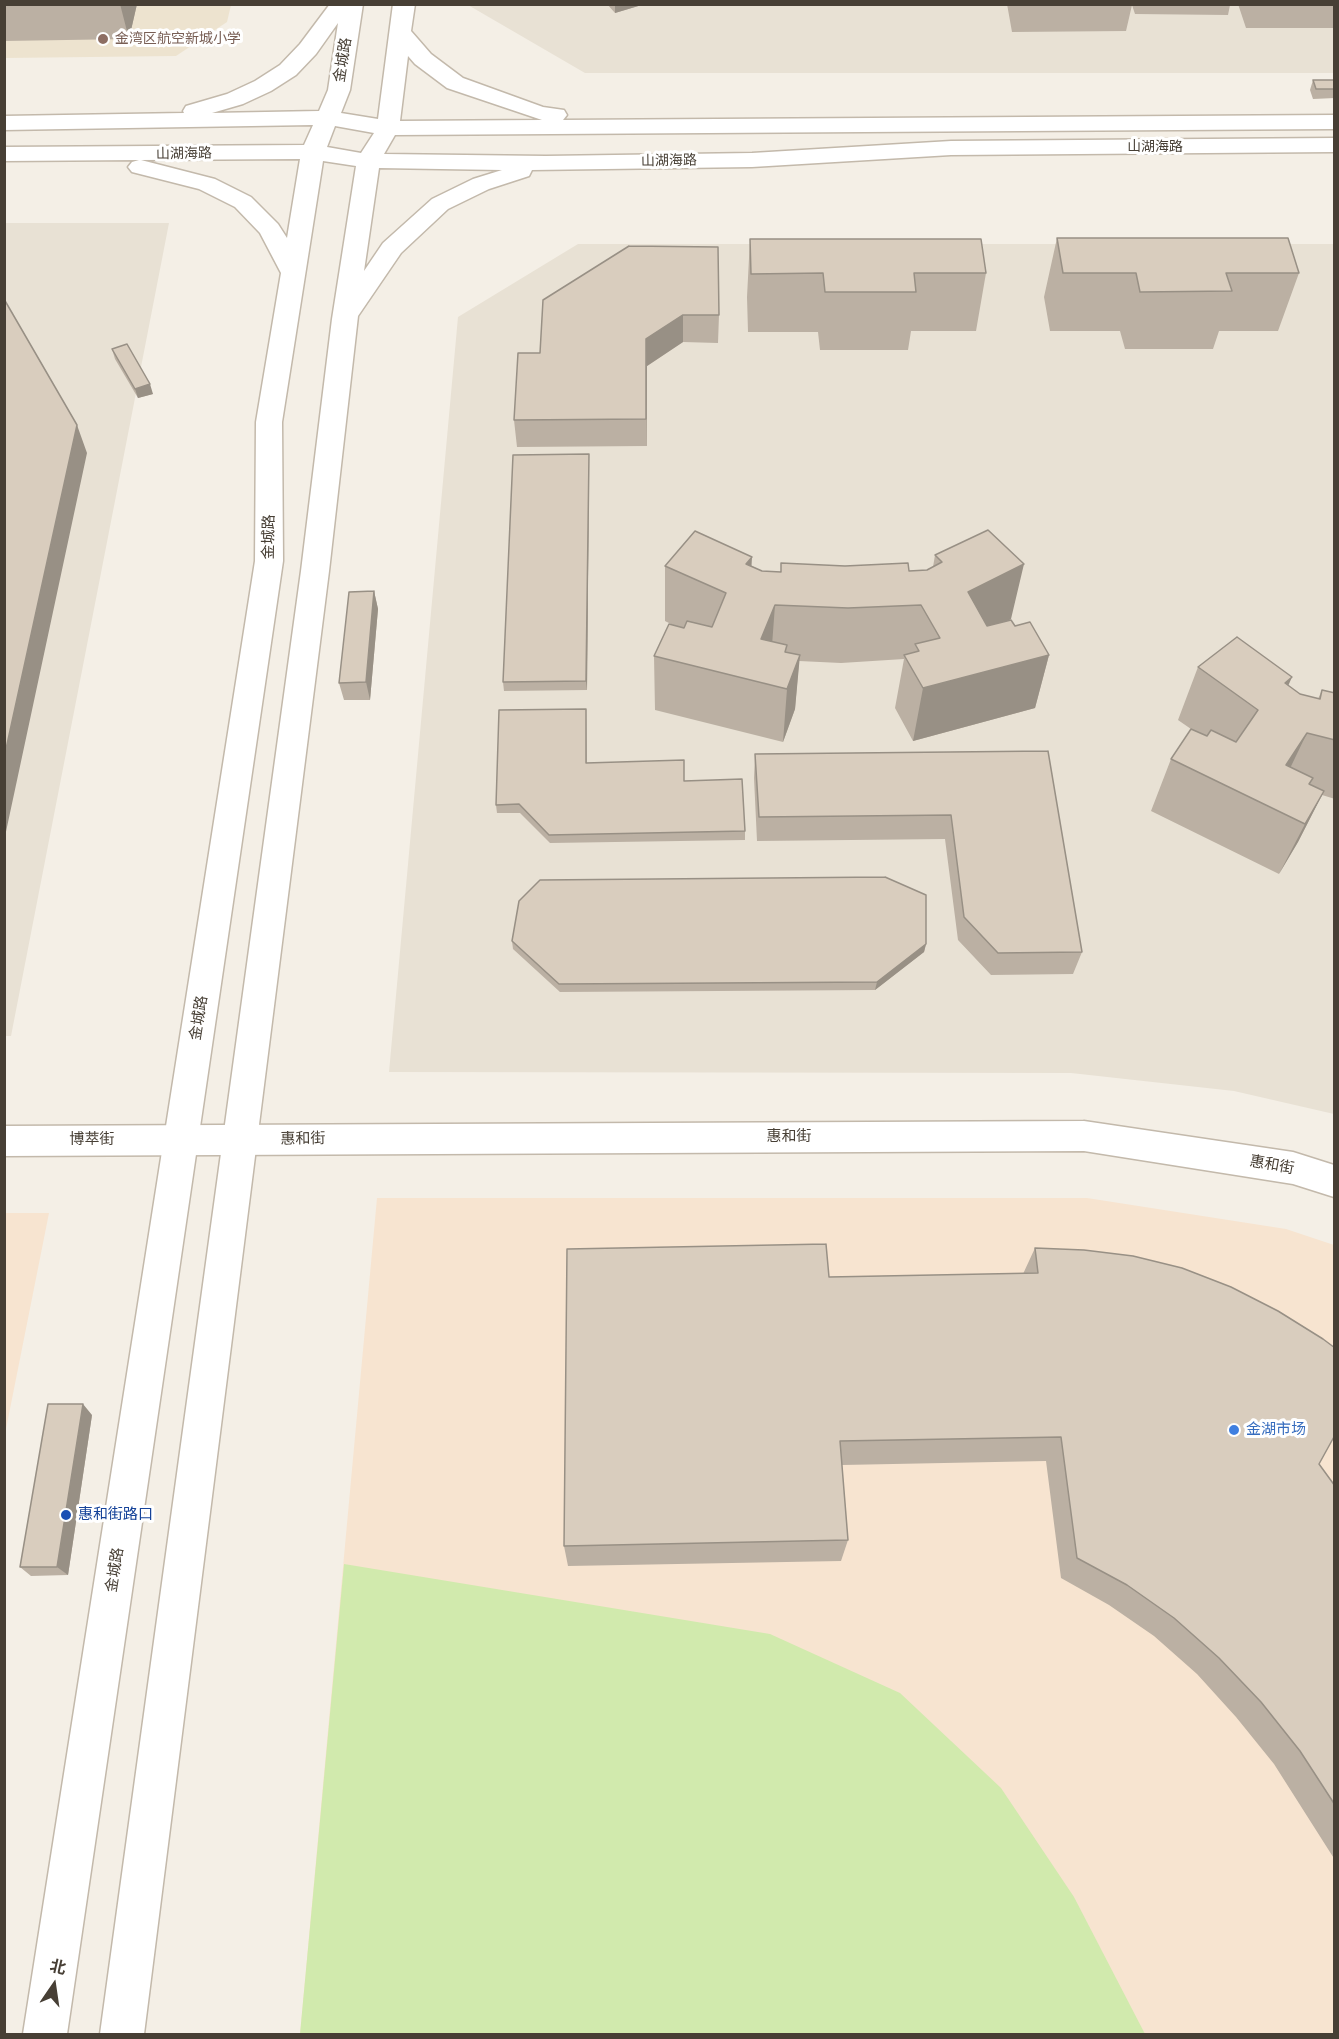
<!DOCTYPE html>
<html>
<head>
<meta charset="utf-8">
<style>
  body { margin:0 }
  #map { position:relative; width:1339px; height:2039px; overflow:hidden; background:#f4efe6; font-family:"Work Sans","Noto Sans SC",sans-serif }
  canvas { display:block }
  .frame { position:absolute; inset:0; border:6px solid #473f35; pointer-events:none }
  .north { position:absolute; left:24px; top:1955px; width:60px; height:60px; -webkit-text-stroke:4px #fff; paint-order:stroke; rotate:13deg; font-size:16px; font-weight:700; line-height:24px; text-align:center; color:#473f35 }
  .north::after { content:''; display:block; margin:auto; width:21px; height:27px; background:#473f35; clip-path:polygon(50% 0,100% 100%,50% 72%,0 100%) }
</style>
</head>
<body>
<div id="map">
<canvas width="1339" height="2039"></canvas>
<div class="frame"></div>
<div class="north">北</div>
</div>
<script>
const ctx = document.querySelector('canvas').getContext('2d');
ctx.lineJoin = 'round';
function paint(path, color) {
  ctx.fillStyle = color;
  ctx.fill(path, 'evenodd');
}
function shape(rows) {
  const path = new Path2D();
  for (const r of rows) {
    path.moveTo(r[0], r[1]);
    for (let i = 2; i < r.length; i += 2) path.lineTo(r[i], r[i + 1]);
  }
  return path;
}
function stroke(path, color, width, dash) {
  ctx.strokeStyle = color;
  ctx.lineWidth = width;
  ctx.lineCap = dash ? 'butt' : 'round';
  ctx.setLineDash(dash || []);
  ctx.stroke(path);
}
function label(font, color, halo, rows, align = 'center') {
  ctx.font = font + ' "Work Sans","Noto Sans SC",sans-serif';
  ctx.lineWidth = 6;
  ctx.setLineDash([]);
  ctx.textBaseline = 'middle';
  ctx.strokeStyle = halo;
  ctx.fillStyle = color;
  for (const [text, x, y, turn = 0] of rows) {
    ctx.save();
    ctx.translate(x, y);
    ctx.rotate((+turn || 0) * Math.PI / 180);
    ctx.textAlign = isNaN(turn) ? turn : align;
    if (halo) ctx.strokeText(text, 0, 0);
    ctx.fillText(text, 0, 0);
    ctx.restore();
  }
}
paint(shape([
  [468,5,1334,5,1334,73,585,73],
  [4,223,169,223,11,1036,4,1036],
  [578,244,1334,244,1334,1114,1234,1091,1071,1073,389,1072,458,317]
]), '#e8e1d4');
paint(shape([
  [377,1198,1087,1198,1286,1229,1334,1245,1334,2034,300,2034],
  [5,1213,49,1213,5,1434,4,1213]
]), '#f7e4d0');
paint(shape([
  [4,5,231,5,227,22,176,56,5,58]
]), '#ede3cf');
paint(shape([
  [344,1564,770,1634,900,1693,1001,1788,1074,1897,1145,2034,300,2034]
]), '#d1eaad');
const minor = shape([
  [1084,1121,1293,1152,1334,1165,1334,1197,1293,1184,1084,1151,4,1156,4,1126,1084,1121]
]);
const tertiary = shape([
  [330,4,363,4,350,90,341,113,378,119,393,4,415,4,411,31,431,54,463,78,543,107,564,110,567,115,563,120,1334,115,1334,129,395,135,384,154,546,156,752,153,951,141,1334,138,1334,152,951,155,752,167,532,170,529,176,489,189,448,209,401,253,358,316,329,571,144,2034,100,2034,301,571,332,319,356,166,323,161,282,422,283,561,67,2034,23,2034,255,561,256,422,281,273,260,233,235,207,199,189,132,172,128,167,132,162,139,160,4,161,4,147,304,145,313,125,4,130,4,116,184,113,183,111,186,106,227,94,255,81,280,65,300,44,330,4],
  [338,23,328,90,319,111,212,113,243,104,271,91,296,75,316,54,338,23],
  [408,56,415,64,447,88,542,120,400,121,408,56],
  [335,126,374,133,361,153,327,147,335,126],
  [300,159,287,238,278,224,251,197,215,179,141,160,300,159],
  [379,168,502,170,473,179,432,199,383,243,364,271,379,168]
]);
stroke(minor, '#c3b9ab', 3);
stroke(tertiary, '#c3b9ab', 3);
paint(minor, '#fff');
paint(tertiary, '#fff');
paint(shape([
  [4,4,137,4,129,39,4,41],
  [607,4,645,4,615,13],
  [1007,4,1230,5,1228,15,1135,14,1132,5,1126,31,1012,32],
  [1238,4,1335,4,1335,28,1246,28],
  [1313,80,1335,80,1335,98,1313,99,1310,90],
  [1057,238,1299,273,1278,331,1219,331,1213,349,1125,349,1120,331,1050,331,1044,297],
  [750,239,986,273,976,331,911,331,908,350,820,350,818,332,748,332,747,297],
  [543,300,719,315,718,343,683,342,647,366,647,446,517,447,514,420,540,353],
  [112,349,153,394,138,398,115,359],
  [589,464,587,690,504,691,503,682],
  [935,555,1011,619,1007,621,1015,626,1049,655,1035,708,913,741,895,708,904,659,841,663,799,661,795,709,783,742,655,710,654,656,675,626,665,621,665,566,752,566,762,571,780,572,909,571,927,570,933,567],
  [374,591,378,609,370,700,344,700,339,683],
  [1198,667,1288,686,1300,694,1318,699,1322,690,1335,693,1335,799,1322,795,1298,842,1279,874,1151,811,1171,759,1191,729,1178,720],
  [586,709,587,763,684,781,745,831,745,840,550,843,520,813,497,813,496,805],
  [1048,751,1082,952,1073,974,991,975,958,940,945,839,757,841,754,778,755,754],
  [512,941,926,944,924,952,875,990,560,992,513,949],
  [1035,1248,1319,1464,1335,1486,1335,1860,1274,1764,1236,1717,1197,1674,1154,1636,1109,1605,1061,1578,1046,1461,842,1465,848,1540,841,1561,568,1566,564,1546,829,1277,1023,1274],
  [92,1415,68,1575,31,1576,20,1567]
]), '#bbb0a3');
paint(shape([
  [120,4,137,4,129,39],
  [615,4,645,4,615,13],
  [683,315,683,342,647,366,647,446,646,339],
  [150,384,153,394,138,398,135,389],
  [77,425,87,453,4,841,4,758],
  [589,454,589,464,587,690,586,681],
  [752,557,749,612,746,564],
  [1024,564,1011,619,957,647,968,592],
  [374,591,378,609,370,700,366,682],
  [775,605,771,659,761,639],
  [800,655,795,709,783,742,787,689],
  [1049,655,1035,708,913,741,923,688],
  [1292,677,1269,730,1285,683],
  [1307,733,1282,785,1286,765],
  [1324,791,1298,842,1279,874,1305,824],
  [926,944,924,952,875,990,877,982],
  [83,1404,92,1415,68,1575,57,1567]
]), '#989085');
const building = shape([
  [4,4,71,4,4,5,4,4],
  [1313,80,1335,80,1335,89,1316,89,1313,80],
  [1057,238,1288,238,1299,273,1226,273,1232,291,1140,292,1136,273,1063,273,1057,238],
  [750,239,981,239,986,273,914,273,916,292,825,292,823,273,751,274,750,239],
  [629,246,718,247,719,315,683,315,646,339,646,419,514,420,518,353,540,353,543,300,629,246],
  [4,299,77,425,4,758,4,299],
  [127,344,150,384,135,389,112,349,127,344],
  [589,454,586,681,503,682,513,455,589,454],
  [988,530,1024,564,968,592,987,626,1011,620,1015,626,1030,622,1049,655,923,688,904,655,919,651,915,644,940,638,921,605,848,608,775,605,761,639,787,645,785,652,800,655,787,689,654,656,669,624,684,628,687,621,712,627,726,593,665,566,695,531,752,557,746,564,762,571,781,572,781,563,845,566,908,563,909,571,927,570,942,562,935,555,988,530],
  [374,591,366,682,339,683,349,592,374,591],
  [1237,637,1292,677,1285,683,1300,694,1320,699,1322,690,1335,693,1335,740,1307,733,1286,765,1313,778,1309,784,1324,791,1305,824,1171,759,1191,729,1207,736,1211,730,1236,742,1258,710,1198,667,1237,637],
  [586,709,586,763,684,760,684,781,742,779,745,831,549,835,519,804,496,805,499,710,586,709],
  [1048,751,1082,952,998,953,964,917,951,815,759,817,755,754,1048,751],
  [885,877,926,895,926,944,877,982,559,984,512,941,519,901,540,880,885,877],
  [826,1244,829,1277,1038,1273,1035,1248,1084,1250,1133,1256,1182,1268,1231,1287,1278,1311,1323,1339,1335,1348,1335,1435,1319,1464,1335,1486,1335,1805,1300,1751,1261,1702,1219,1658,1174,1618,1127,1585,1077,1558,1061,1437,840,1441,848,1540,564,1546,567,1249,826,1244],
  [48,1404,83,1404,57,1567,20,1567,48,1404]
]);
paint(building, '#d9cdbe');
stroke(building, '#989085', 1.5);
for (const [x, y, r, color] of [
  [103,39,6,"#8d6e63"],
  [1234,1430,6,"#3f7fe0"],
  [66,1515,6,"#1a4fb4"]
]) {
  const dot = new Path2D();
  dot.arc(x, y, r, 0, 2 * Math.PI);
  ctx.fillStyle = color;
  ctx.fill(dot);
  stroke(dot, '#fff', 2);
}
label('14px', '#785e54', '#fff', [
  ["金湾区航空新城小学",115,39]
], 'left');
label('14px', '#473f35', '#fff', [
  ["山湖海路",1155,147],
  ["山湖海路",184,154,-1],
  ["山湖海路",669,161,-1]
]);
label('15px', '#473f35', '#fff', [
  ["金城路",343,60,-81],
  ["金城路",269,537,-89],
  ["金城路",199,1018,-81],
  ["惠和街",789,1137],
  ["惠和街",303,1139,-1],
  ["博萃街",92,1140],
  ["惠和街",1272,1165,10],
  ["金城路",115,1570,-81]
]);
label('15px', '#366cbe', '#fff', [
  ["金湖市场",1246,1430]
], 'left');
label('15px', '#164399', '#fff', [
  ["惠和街路口",78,1515]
], 'left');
</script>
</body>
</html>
